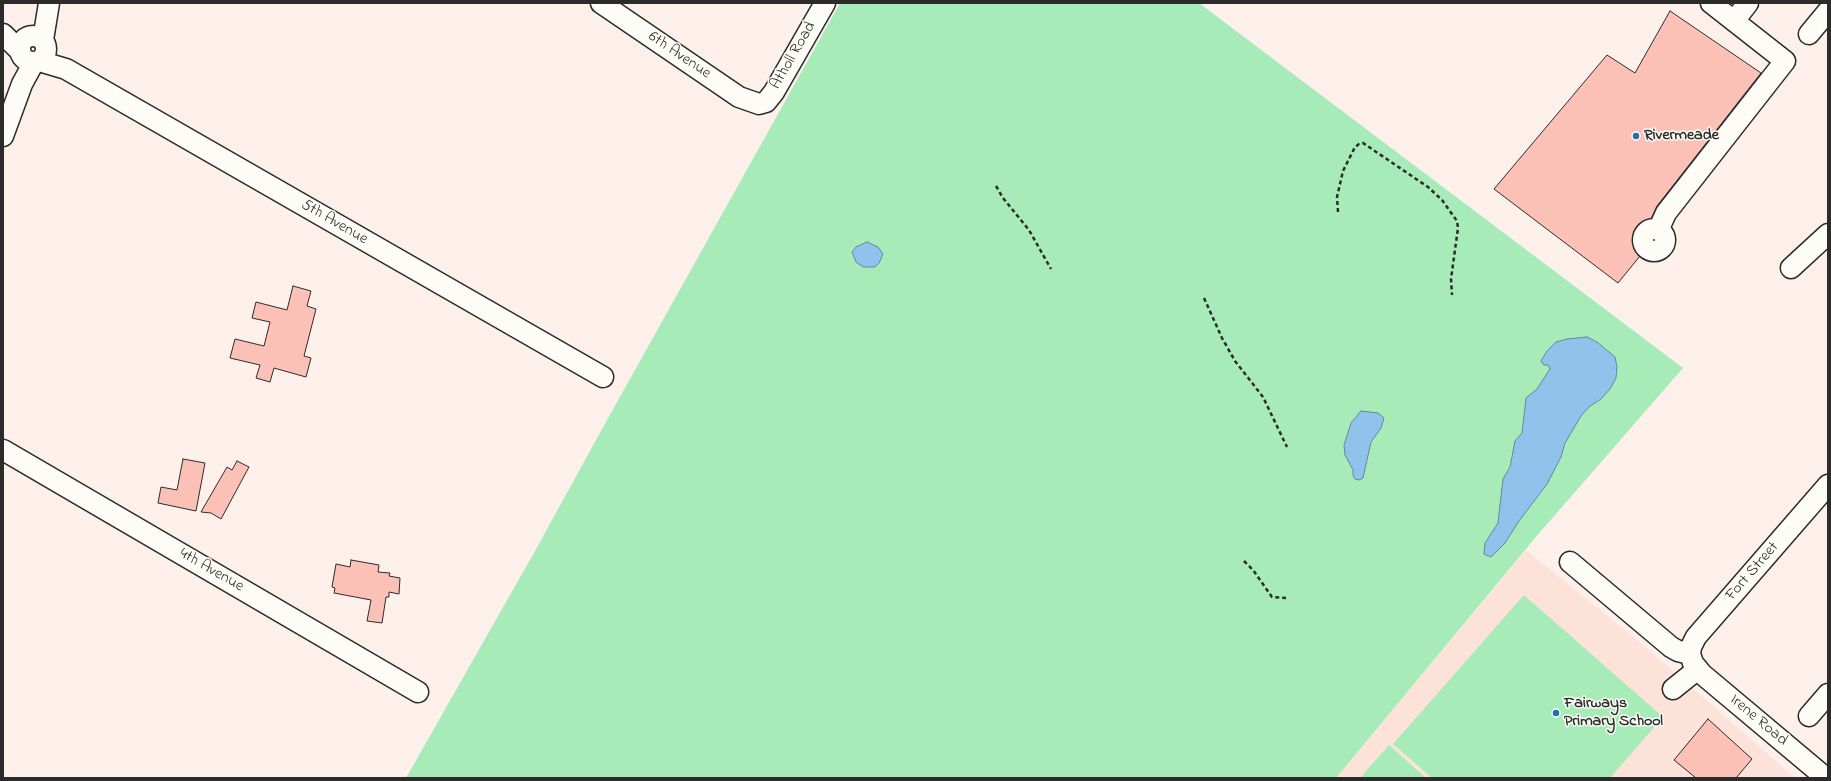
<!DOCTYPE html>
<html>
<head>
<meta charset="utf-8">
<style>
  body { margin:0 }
  #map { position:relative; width:1831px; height:781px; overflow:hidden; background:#fdf0ea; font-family:"Indie Flower",sans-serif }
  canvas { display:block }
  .frame { position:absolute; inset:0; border:4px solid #2b2b2b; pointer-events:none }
</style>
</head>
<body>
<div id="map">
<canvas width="1831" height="781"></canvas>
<div class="frame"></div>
</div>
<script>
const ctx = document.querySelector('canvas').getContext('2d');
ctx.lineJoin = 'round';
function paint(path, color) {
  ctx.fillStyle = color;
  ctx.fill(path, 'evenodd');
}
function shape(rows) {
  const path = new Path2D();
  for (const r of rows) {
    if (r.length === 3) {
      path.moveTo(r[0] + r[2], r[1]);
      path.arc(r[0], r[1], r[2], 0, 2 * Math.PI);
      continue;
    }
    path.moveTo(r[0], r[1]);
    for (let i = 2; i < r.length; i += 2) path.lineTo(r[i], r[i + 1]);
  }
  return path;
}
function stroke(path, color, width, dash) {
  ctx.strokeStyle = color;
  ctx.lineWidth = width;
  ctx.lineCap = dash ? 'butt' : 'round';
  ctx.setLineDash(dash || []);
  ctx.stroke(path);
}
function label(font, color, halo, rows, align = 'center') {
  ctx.font = font + ' "Indie Flower",sans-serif';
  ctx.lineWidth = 3;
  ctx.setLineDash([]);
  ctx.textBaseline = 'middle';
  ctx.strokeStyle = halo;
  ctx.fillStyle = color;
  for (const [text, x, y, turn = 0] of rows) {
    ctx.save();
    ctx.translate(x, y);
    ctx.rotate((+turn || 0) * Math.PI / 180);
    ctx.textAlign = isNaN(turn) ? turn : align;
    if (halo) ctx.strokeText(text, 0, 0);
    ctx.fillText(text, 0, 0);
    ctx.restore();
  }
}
paint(shape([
  [1526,550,1647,648,1795,778,1336,778]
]), '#fde2da');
paint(shape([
  [840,3,1199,3,1683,368,1535,538,1336,778,406,778,535,551,607,420],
  [1524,595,1663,717,1610,778,1432,778,1393,744],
  [1389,745,1426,778,1360,778]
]), '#a7ecb8');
const water = shape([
  [867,242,878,247,883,254,879,263,875,267,863,267,856,262,852,252,856,247,867,242],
  [1587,337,1597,342,1615,357,1617,367,1616,378,1610,389,1601,399,1589,407,1581,416,1565,443,1561,457,1547,484,1519,521,1505,543,1491,557,1484,554,1485,543,1498,523,1503,479,1510,467,1515,441,1522,433,1526,398,1537,389,1550,369,1548,365,1544,365,1541,361,1547,351,1556,342,1567,339,1587,337],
  [1361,411,1378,413,1384,418,1381,428,1371,442,1363,478,1359,480,1355,479,1353,475,1353,470,1345,455,1344,445,1351,423,1361,411]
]);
paint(water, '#8fc3ec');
stroke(water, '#67869f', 1);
const building = shape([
  [1670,11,1761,73,1657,206,1651,219,1649,229,1649,235,1653,240,1618,283,1494,189,1607,55,1635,73,1670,11],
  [293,286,311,291,307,306,316,309,304,356,311,358,306,377,274,368,270,382,256,378,260,365,230,358,235,339,264,346,270,322,252,318,256,302,287,310,293,286],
  [183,459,205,463,196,511,158,503,161,487,177,490,183,459],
  [237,461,249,467,221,519,211,513,201,512,227,467,232,470,237,461],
  [351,560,379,565,378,572,390,573,389,576,400,578,399,594,389,592,389,597,386,597,382,623,367,621,371,600,334,593,335,588,332,587,336,564,350,567,351,560],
  [1708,719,1752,759,1736,778,1696,778,1674,760,1708,719]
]);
paint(building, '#fcc1b6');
stroke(building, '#2b2b2b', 1);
const minor = shape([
  [601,3,739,97,759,104,766,102,774,92,825,3],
  [1734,21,1748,3],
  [3,34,20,51],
  [1809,34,1828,11],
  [33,49,13],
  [43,40,49,3],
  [39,61,66,69,603,377],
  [3,136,22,84,34,62],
  [1654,240,11],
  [1660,231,1661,224,1666,213,1785,61,1711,3],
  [1791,268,1828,234],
  [3,450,418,692],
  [1570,562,1671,647,1678,651,1690,654],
  [1673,689,1698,669],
  [1809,716,1828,694],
  [1826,778,1702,674,1693,663,1690,654,1691,647,1696,637,1828,485]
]);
stroke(minor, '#2b2b2b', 23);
stroke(shape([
  [996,186,1003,198,1029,230,1051,269],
  [1338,212,1337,197,1343,171,1355,147,1359,144,1363,143,1428,187,1442,200,1457,221,1458,228,1451,279,1452,295],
  [1204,298,1222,338,1235,361,1263,397,1287,447],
  [1244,561,1253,570,1272,597,1286,598]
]), '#2b2b2b', 2.5, [4, 3]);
stroke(minor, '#fdfcf7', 20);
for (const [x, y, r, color] of [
  [1636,136,4,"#1f6fb2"],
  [1556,713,4,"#1f6fb2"]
]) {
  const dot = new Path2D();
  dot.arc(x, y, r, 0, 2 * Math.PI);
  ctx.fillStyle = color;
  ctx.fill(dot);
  stroke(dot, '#fdfcf7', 1.5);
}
label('16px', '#2b2b2b', '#fdfcf7', [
  ["6th Avenue",679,56,34],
  ["Atholl Road",794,56,-60],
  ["5th Avenue",334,223,30],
  ["4th Avenue",211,571,30],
  ["Fort Street",1753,572,-49],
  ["Irene Road",1758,721,40]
]);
label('bold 16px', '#2b2b2b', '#fdfcf7', [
  ["Rivermeade",1644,136],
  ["Fairways",1564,704],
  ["Primary School",1564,722]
], 'left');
</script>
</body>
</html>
